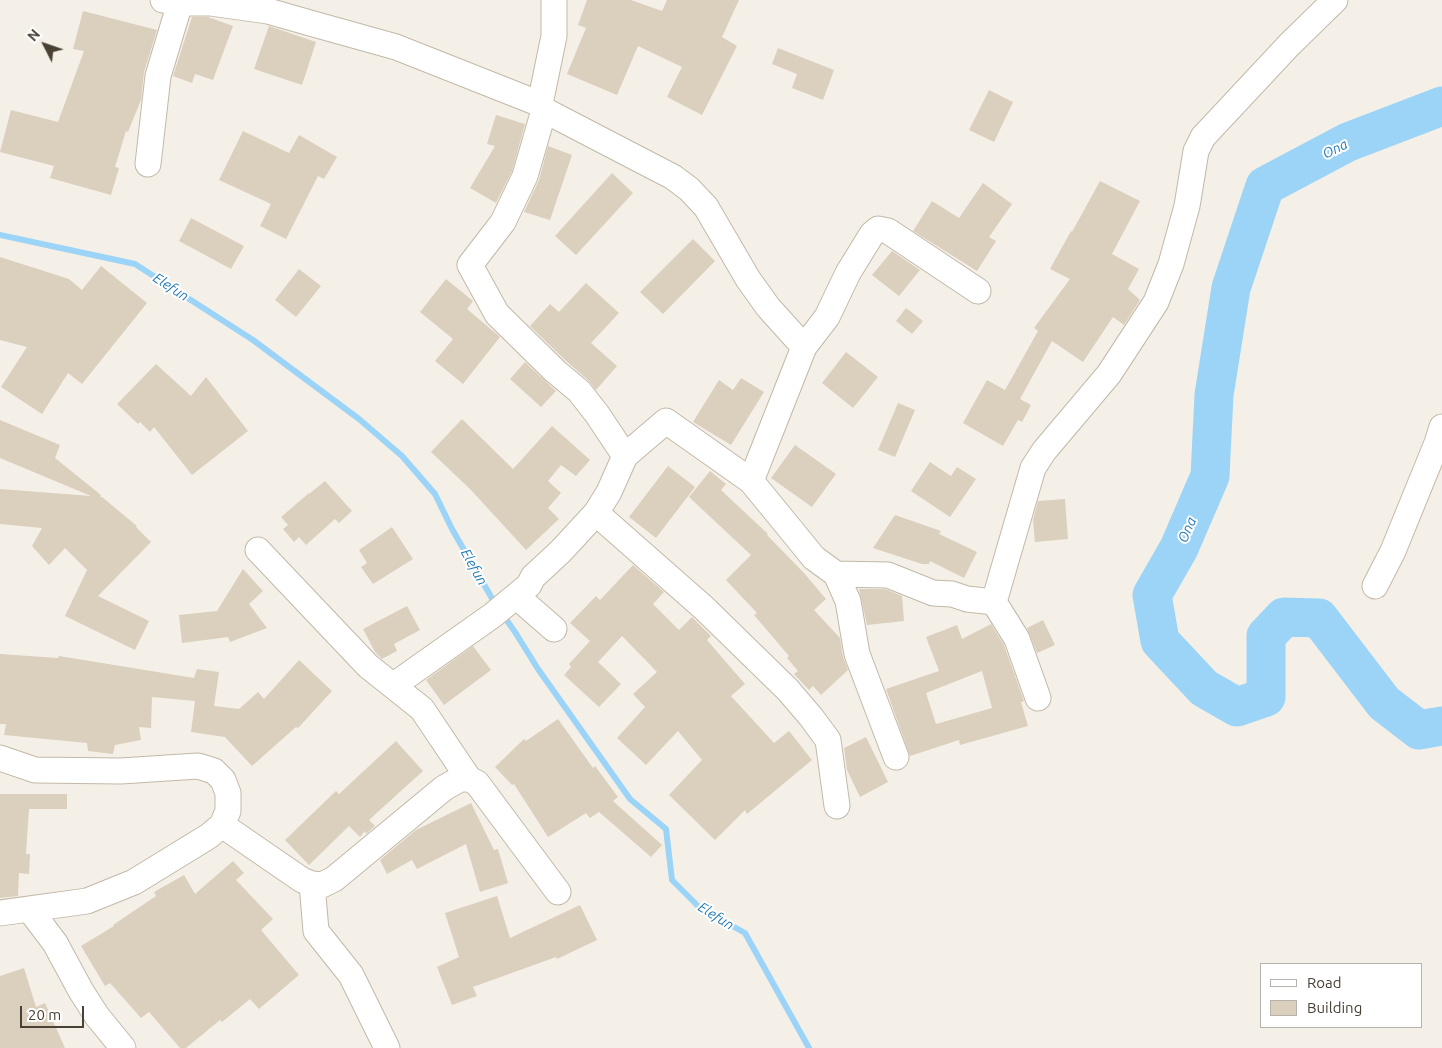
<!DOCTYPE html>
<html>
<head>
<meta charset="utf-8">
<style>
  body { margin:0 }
  #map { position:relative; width:1442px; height:1048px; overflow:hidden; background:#f5f0e7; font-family:Ubuntu,sans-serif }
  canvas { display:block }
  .legend { position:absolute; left:1260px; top:963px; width:162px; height:65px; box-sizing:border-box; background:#fff; border:1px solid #b6b3ae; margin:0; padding:6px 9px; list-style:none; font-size:15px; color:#494135 }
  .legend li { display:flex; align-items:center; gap:10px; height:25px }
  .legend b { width:25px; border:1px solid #b6b3ae }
  .north { position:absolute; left:20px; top:20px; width:50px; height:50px; -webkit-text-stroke:4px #fff; paint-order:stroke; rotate:311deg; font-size:14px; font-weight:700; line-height:20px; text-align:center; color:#494135 }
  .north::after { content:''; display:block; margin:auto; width:18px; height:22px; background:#494135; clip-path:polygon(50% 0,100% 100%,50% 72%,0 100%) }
  .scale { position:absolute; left:20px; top:1006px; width:64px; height:22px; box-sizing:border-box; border:2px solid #494135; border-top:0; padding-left:6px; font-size:15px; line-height:18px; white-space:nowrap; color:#494135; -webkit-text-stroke:4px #fff; paint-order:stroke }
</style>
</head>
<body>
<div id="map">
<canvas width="1442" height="1048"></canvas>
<ul class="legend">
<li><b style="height:6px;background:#fff"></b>Road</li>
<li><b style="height:14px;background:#dbcfbe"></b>Building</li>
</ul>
<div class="north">N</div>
<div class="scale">20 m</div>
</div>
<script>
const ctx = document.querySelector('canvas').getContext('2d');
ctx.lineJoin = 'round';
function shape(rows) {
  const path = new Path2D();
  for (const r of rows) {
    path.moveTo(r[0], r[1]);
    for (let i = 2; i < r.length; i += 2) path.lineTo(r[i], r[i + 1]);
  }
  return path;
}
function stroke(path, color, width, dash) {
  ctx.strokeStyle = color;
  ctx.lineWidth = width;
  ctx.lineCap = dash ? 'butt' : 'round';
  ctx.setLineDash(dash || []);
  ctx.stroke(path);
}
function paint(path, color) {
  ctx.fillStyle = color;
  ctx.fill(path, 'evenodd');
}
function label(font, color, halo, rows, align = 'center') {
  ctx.font = font + ' Ubuntu,sans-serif';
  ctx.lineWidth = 4;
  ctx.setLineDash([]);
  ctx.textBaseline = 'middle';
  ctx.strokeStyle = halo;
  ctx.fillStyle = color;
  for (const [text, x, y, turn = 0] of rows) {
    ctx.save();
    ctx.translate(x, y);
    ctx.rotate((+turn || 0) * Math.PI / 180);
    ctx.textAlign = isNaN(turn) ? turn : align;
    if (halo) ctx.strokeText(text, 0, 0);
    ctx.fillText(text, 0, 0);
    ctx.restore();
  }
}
stroke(shape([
  [0,235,135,264,253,340,359,419,402,456,435,494,452,529,497,607],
  [503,615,515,632,538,669,630,799,666,829,672,880,700,908,745,933,809,1048]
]), '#9cd4f8', 6);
stroke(shape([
  [1442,106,1348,142,1265,186,1231,288,1214,395,1210,476,1179,548,1152,595,1160,641,1204,688,1237,707,1266,697,1266,636,1284,617,1319,618,1384,703,1419,730,1442,726]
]), '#9cd4f8', 39);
paint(shape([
  [587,0,631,0,662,11,667,0,739,0,722,37,737,46,702,115,667,97,682,67,638,46,617,95,567,74,586,28,578,25],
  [83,11,157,30,144,72,141,100,128,132,126,131,115,167,119,168,111,195,50,178,54,166,0,152,11,110,58,122,84,51,73,49],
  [192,17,208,17,233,26,213,80,195,74,192,83,173,76],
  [269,26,316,42,302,85,254,69],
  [778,48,834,70,823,100,792,88,797,74,772,64],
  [989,90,1013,102,994,142,969,130],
  [496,115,525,124,512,171,496,203,470,188,495,146,487,144],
  [243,131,289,153,299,135,337,157,324,179,318,176,286,239,260,226,271,204,219,180],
  [548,146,572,155,550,220,524,212,539,180],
  [612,173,633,193,576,255,555,236],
  [1100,181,1140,201,1112,254,1139,269,1128,289,1140,300,1124,325,1113,317,1083,362,1052,341,1020,399,1031,405,1022,422,1018,420,1003,446,963,423,987,380,1005,390,1038,331,1034,328,1070,279,1050,269,1071,231,1072,232],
  [983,183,1012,204,989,237,996,241,977,271,913,231,932,201,959,218],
  [191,218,244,246,231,269,179,241],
  [693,239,715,261,663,314,640,292],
  [892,251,920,270,899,296,872,275],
  [0,257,69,279,82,290,101,266,147,303,82,384,68,373,42,414,1,387,27,347,0,340],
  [299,269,321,286,296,317,275,300],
  [446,279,473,301,467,309,500,337,463,384,435,361,453,339,420,312],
  [586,283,619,313,591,343,617,366,596,390,588,380,565,360,530,326,550,304,559,312],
  [906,308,923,321,912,334,896,321],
  [846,352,878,377,853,408,822,383],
  [525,362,556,391,541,407,510,379],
  [156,364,191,396,206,377,248,431,192,475,154,427,150,432,140,422,138,424,117,404],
  [741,378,764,392,731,445,693,422,719,380,733,390],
  [898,403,915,410,895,457,878,450],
  [462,419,513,469,552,426,590,460,576,476,561,465,548,481,561,493,548,508,559,519,526,550,471,490,431,452],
  [0,420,60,445,55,458,101,495,100,497,102,497,137,526,136,527,151,542,98,596,149,621,135,650,65,616,87,570,65,548,49,565,32,546,42,528,0,524,0,489,91,496,0,458],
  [795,445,836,474,812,507,771,478],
  [930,462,951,476,957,467,976,479,950,517,911,491],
  [668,466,695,487,656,538,629,517],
  [710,471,726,484,721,490,768,534,767,535,804,573,826,599,814,610,840,638,843,657,848,670,821,695,813,686,809,690,794,674,798,671,787,658,789,656,754,615,757,613,726,580,751,555,689,497],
  [325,481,352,511,339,523,335,519,306,545,299,537,294,542,283,529,288,525,281,517,309,493,309,494],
  [1065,499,1068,539,1035,542,1033,520,1038,501],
  [895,515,941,531,939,534,977,552,964,578,930,561,929,564,922,564,873,548],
  [392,527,413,559,373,584,361,567,367,563,359,550],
  [633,565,664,592,653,604,679,630,692,617,711,636,707,640,745,684,731,696,774,743,789,731,812,760,747,814,745,810,715,840,669,795,702,760,678,731,646,765,617,738,645,707,633,694,657,672,622,636,598,662,621,684,599,707,564,675,571,667,569,664,590,641,570,623,596,596,600,600],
  [243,569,263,591,249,604,267,628,230,642,228,637,182,643,179,615,217,611],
  [859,589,885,589,902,596,904,621,867,625],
  [407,606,420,630,394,644,397,651,382,659,375,652,363,629],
  [1043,620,1055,645,1037,653,1027,628],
  [991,624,1004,645,1024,701,1021,702,1028,726,960,745,959,740,910,756,886,689,939,671,926,637,957,625,962,639],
  [982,671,992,708,936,724,926,693],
  [473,646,491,670,444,705,426,680],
  [0,654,58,658,59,656,194,678,197,669,219,672,214,706,239,709,258,692,264,699,299,660,332,691,298,728,296,727,252,766,225,737,191,732,195,701,152,697,151,728,139,727,141,740,115,745,113,754,88,751,87,743,4,735,6,724,0,724],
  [558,719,593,768,595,766,618,797,613,801,662,845,651,857,599,812,590,818,586,813,548,837,514,784,512,785,495,767,524,739,526,741],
  [866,737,888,782,860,797,847,770,844,748],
  [396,741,423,771,369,820,375,826,366,834,365,831,360,837,349,826,309,865,285,840,336,791,339,794],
  [0,794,67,794,67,809,29,809,26,854,30,854,29,874,19,873,18,896,0,898],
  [471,803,494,850,498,849,508,883,480,892,466,844,417,869,412,860,387,874,380,860,416,830],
  [233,861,244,873,236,880,273,919,261,930,299,975,259,1009,250,999,222,1022,220,1020,186,1048,180,1048,149,1012,141,1018,110,983,105,986,81,946,114,926,113,925,156,896,154,892,184,875,195,894],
  [497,896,510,938,580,905,597,940,557,959,556,957,473,987,477,996,452,1005,437,967,459,957,445,913],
  [24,968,36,1007,45,1003,65,1048,0,1048,0,976]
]), '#dbcfbe');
const street = shape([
  [163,0,180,3,211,3,268,11,310,23,396,47,540,104,544,110,673,177,689,189,706,207,748,279,768,307,804,347],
  [540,104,554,36,554,0],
  [544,110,525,176,503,222,470,265,497,314,555,371,579,391,597,414,625,456],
  [148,164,158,76,180,3],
  [751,481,804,347,827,317,848,273,872,234,878,229,888,231,978,291],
  [596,513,704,608,788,690,811,717,828,740,837,806],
  [258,550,368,666,422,709,469,779],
  [836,574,848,601,857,654,896,757],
  [1375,586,1393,551,1437,443,1442,427],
  [994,602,1017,639,1038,698],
  [554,629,516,596,529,585,533,577,561,551,596,513,609,492,625,456,666,421,751,481,814,558,836,574,888,575,933,593,952,594,967,599,994,602,1033,468,1044,451,1109,374,1156,302,1171,264,1187,206,1196,151,1203,137,1289,45,1335,0],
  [394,685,493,615,516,596],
  [0,758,35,770,121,771,198,766,214,771,223,780,228,793,228,811,222,825,209,836,134,882,87,901,0,913],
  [222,825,302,880,312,884,322,885,334,879,444,788,460,779,469,779,477,783,558,892],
  [312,884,316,931,351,975,387,1048],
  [30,910,55,943,81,991,97,1016,123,1048]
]);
stroke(street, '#c2b8a8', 27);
stroke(street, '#fff', 25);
label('italic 14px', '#217ab8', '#fff', [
  ["Ona",1335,149,-27],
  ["Elefun",171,287,33],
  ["Ona",1187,530,-67],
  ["Elefun",474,567,61],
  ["Elefun",716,916,32]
]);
</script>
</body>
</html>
